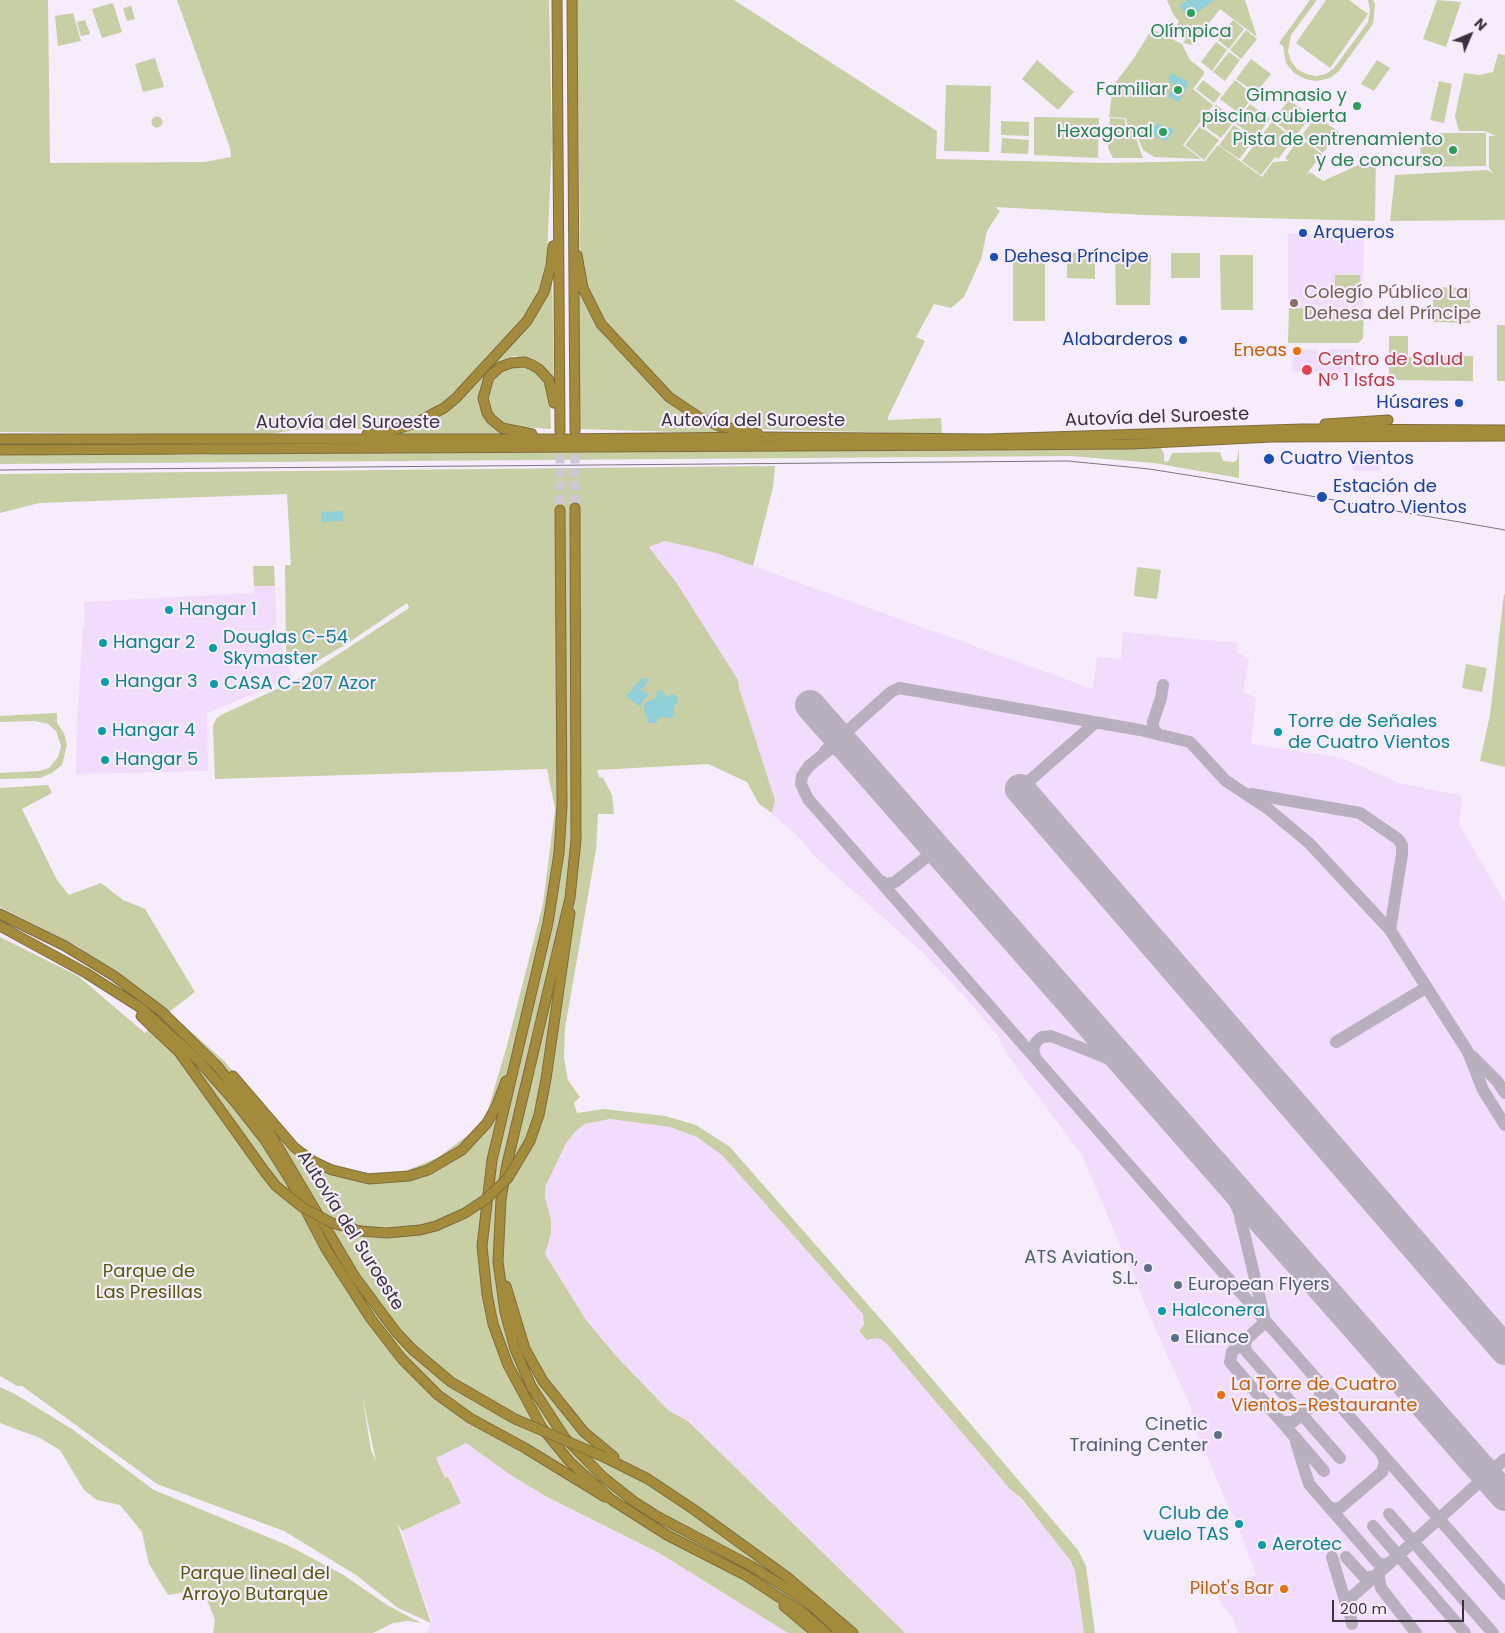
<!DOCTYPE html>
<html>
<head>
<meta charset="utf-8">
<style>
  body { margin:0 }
  #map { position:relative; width:1505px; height:1633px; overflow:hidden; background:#f6ecfc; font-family:Poppins,sans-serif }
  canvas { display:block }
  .north { position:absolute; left:1445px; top:10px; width:50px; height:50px; -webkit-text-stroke:4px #f6ecfc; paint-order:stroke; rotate:45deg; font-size:14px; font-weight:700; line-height:20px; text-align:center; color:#3a333e }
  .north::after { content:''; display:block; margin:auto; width:18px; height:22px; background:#3a333e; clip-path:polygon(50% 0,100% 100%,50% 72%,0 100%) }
  .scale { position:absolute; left:1332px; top:1600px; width:132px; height:22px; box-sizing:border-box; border:2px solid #3a333e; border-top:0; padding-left:6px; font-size:15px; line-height:18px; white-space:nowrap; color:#3a333e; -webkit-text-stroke:4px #f6ecfc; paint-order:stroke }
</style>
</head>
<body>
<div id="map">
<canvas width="1505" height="1633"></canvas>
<div class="north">N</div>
<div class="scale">200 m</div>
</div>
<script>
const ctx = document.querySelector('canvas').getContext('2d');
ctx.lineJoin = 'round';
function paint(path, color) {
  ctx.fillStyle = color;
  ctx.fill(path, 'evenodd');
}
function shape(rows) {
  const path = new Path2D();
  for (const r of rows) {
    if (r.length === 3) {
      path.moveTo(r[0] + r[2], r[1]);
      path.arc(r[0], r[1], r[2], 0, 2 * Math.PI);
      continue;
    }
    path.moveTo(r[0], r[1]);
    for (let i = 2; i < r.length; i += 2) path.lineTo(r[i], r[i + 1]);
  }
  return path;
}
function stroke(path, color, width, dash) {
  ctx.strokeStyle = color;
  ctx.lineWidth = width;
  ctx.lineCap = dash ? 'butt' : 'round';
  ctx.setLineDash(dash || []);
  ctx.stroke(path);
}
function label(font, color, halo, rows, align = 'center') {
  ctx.font = font + ' Poppins,sans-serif';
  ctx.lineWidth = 4.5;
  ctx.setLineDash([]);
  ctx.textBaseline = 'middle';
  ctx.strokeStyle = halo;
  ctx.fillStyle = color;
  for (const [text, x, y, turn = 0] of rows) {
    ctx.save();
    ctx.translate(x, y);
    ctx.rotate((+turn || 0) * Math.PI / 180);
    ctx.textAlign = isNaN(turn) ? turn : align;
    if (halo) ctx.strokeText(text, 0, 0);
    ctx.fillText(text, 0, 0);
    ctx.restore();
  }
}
paint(shape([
  [1288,234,1364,235,1363,307,1288,307],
  [1293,349,1317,349,1318,353,1328,353,1329,349,1354,349,1354,373,1292,372],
  [1353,450,1381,450,1381,471,1353,471],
  [665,541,716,553,753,566,1093,689,1097,657,1121,659,1123,632,1238,643,1237,652,1249,659,1243,692,1256,698,1251,744,1342,758,1399,783,1462,796,1459,825,1505,902,1505,1633,1238,1633,1233,1618,1221,1604,1215,1588,1256,1575,1234,1516,1232,1516,1192,1420,1191,1407,1163,1346,1082,1155,1008,1056,998,1036,963,995,924,954,813,855,801,839,772,814,775,800,739,688,738,680,678,585,649,547],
  [254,586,275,586,277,638,281,638,284,658,292,676,291,679,207,713,208,771,76,774,77,721,83,626,85,626,84,602,254,593],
  [610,1119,670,1127,685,1132,710,1144,722,1155,863,1314,864,1324,859,1332,867,1340,878,1338,885,1342,1063,1549,1075,1571,1084,1633,904,1633,689,1421,669,1411,617,1357,586,1320,545,1254,551,1234,551,1220,545,1197,549,1174,566,1143,575,1132,585,1124],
  [466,1443,509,1474,547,1497,659,1553,788,1633,426,1633,432,1621,399,1531,410,1555,402,1531,461,1503,448,1477,445,1478,435,1458]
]), '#f1dcfe');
paint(shape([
  [0,0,48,0,50,163,204,162,231,157,230,148,177,0,549,0,552,143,547,256,539,291,523,320,468,379,441,404,394,425,376,429,294,430,264,435,0,432],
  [577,0,734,0,937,131,936,159,1105,163,1205,161,1218,145,1262,177,1273,162,1288,161,1292,164,1285,158,1300,138,1322,154,1306,175,1310,172,1323,181,1376,157,1375,221,1145,215,995,207,1000,211,987,231,981,259,964,297,951,308,934,304,916,337,925,341,888,417,888,420,941,418,942,434,752,429,712,420,674,397,600,317,587,289,580,245],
  [1167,0,1245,0,1257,37,1220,9,1192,45,1183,43,1186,39,1175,27,1179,22,1172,12],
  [1310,0,1317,0,1291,35,1288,51,1291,61,1297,69,1306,74,1316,76,1326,74,1334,68,1368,22,1370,10,1368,0,1373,0,1375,5,1373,24,1339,71,1330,78,1317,81,1305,79,1294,73,1286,63,1283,46,1279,43],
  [1326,0,1349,0,1368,14,1330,68,1296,43],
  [1437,0,1461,2,1446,47,1423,39],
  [113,3,122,32,102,38,92,9],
  [131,6,135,19,127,21,123,8],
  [73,13,81,41,58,46,55,16],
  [85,20,90,34,81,36,77,22],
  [1233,20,1244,29,1229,49,1218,40],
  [1152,29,1182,44,1190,60,1204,71,1204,74,1193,89,1213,105,1183,145,1201,159,1154,157,1143,150,1134,128,1128,127,1126,118,1109,117,1113,86,1134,58],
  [1246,30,1257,39,1241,59,1230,50],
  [1216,42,1227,50,1212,71,1201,62],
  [1229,52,1240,60,1225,81,1213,72],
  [1498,54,1505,55,1505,220,1390,221,1395,175,1487,170,1493,173,1489,168,1489,136,1496,136,1484,131,1459,131,1455,116,1464,73,1479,75,1493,72],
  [155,58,164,87,143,92,135,64],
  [1251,59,1271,74,1256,93,1236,79],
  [1037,60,1074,92,1058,110,1022,79],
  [1377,60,1390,68,1374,91,1361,84],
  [1203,80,1221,94,1214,103,1196,89],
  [1235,80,1254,95,1240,114,1220,99],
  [1439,81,1452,84,1444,123,1430,120],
  [946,85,991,86,989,152,944,151],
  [1289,100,1311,116,1295,137,1273,120],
  [1250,104,1270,119,1255,138,1235,123],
  [1216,105,1236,119,1221,138,1201,124],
  [1317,116,1339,132,1323,153,1301,136],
  [157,122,5.5],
  [1034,117,1099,118,1098,158,1034,155],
  [1110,118,1125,119,1126,127,1133,129,1143,158,1113,158,1108,148],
  [1001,121,1029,122,1029,136,1001,135],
  [1272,122,1294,139,1278,159,1275,157,1261,175,1242,161],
  [1234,125,1254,140,1239,159,1219,145],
  [1200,126,1219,140,1204,160,1185,145],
  [1421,133,1486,133,1486,166,1420,167],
  [1002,138,1029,140,1028,154,1001,153],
  [1095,252,1095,279,1067,278,1067,253],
  [1171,253,1200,253,1200,278,1171,278],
  [1013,255,1045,256,1045,321,1013,321],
  [1115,255,1151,255,1150,305,1116,305],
  [1220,255,1253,255,1253,310,1221,310],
  [552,275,554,380,546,370,532,360,515,356,502,360,482,381,479,391,483,412,487,422,502,432,502,434,399,436,402,432,426,423,470,390,526,328],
  [1335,275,1360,275,1361,299,1335,299],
  [578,281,595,323,607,339,678,410,719,430,746,434,579,429],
  [1433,287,1470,288,1470,323,1433,322],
  [1289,308,1364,309,1363,338,1358,343,1288,343],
  [1497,325,1505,325,1505,381,1497,381],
  [1389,336,1408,336,1408,357,1473,356,1473,381,1389,380],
  [517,365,532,368,547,384,550,397,551,429,506,426,494,417,487,396,489,384,504,369],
  [1154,447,1161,448,1164,454,1164,461,1168,462,1172,453,1220,452,1223,461,1234,462,1237,460,1239,449,1239,478,1154,463,1071,456,0,464,0,455,168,453,180,455,207,455,221,453],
  [775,466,773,487,753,566,716,553,665,541,649,547,678,585,738,680,739,688,775,800,772,813,759,804,747,782,708,764,597,770,599,777,603,778,612,795,614,814,598,814,596,850,565,1028,564,1058,568,1080,580,1097,574,1103,577,1113,604,1109,665,1116,696,1125,730,1147,898,1339,1078,1550,1086,1566,1095,1633,1084,1633,1075,1571,1070,1560,1022,1499,1010,1489,885,1342,878,1338,867,1340,859,1331,864,1324,863,1314,722,1155,697,1137,670,1127,610,1119,585,1124,575,1132,566,1143,546,1185,545,1197,551,1220,551,1234,545,1254,586,1320,617,1357,669,1411,688,1421,905,1633,788,1633,659,1553,547,1497,509,1474,466,1443,436,1458,445,1478,448,1477,461,1503,402,1531,397,1523,431,1623,398,1608,356,1575,284,1531,157,1484,22,1386,17,1386,0,1376,0,937,78,976,145,1033,168,1011,77,946,0,907,0,788,48,785,52,793,22,809,57,880,69,895,101,883,123,900,145,909,195,992,169,1012,224,1061,296,1143,328,1163,367,1173,405,1171,437,1158,475,1130,487,1113,506,1049,543,904,555,809,547,769,215,779,213,726,216,719,221,715,305,676,409,608,407,603,345,645,312,664,302,666,292,659,286,650,285,565,291,565,287,494,39,503,0,513,0,474],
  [362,1394,362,1395,376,1461,371,1450],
  [253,566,274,566,275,586,254,586],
  [1137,567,1161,570,1157,599,1134,596],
  [1504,594,1505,595,1505,767,1480,761,1490,715],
  [1466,664,1487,668,1482,692,1462,688],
  [57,713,57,723,64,733,67,745,62,765,52,773,40,778,0,779,0,773,39,771,49,768,58,757,61,746,56,731,48,724,35,721,0,722,0,716],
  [0,1387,15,1394,72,1429,154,1490,287,1545,342,1574,387,1605,421,1623,407,1621,393,1623,373,1633,213,1633,215,1620,203,1589,168,1595,149,1564,142,1532,120,1505,97,1500,84,1490,60,1450,40,1438,0,1423]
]), '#c8cfa4');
paint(shape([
  [1187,0,1214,0,1190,19,1179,6],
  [1171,73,1189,82,1179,102,1168,97,1174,84,1168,81],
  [1158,123,1166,128,1171,127,1174,130,1166,141,1156,137,1152,129],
  [343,511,343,521,322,522,321,512],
  [642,678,649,679,646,685,640,689,649,695,644,699,640,707,626,696],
  [662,690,666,697,672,694,677,696,678,701,673,708,675,716,670,718,660,717,656,723,648,723,644,709,645,703,656,698,657,691]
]), '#90d0d9');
stroke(shape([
  [1158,734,1153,728,1153,722,1161,698,1163,685],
  [825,751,891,692,899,688,1140,730,1190,742,1226,781,1267,808,1309,843,1390,930,1468,1052,1483,1090,1505,1125],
  [855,755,845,750,830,749,809,766,802,776,801,784,808,799,1505,1594],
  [1020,789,1095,723],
  [1251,794,1360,813,1398,839,1402,845,1402,854,1390,930],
  [879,880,887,884,895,882,928,856,941,856,947,860],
  [1336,1042,1427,987],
  [1472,1056,1497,1081,1505,1093],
  [1035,1057,1033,1049,1036,1042,1042,1037,1051,1036,1107,1058,1140,1080],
  [1222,1174,1239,1212,1264,1316,1262,1325,1232,1352,1230,1362,1324,1471],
  [1247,1339,1245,1344,1246,1351,1340,1458],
  [1282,1422,1293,1422,1318,1400,1322,1389,1318,1380],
  [1296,1442,1309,1484,1377,1562,1384,1565,1392,1561,1505,1459],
  [1329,1507,1335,1509,1341,1507,1382,1472,1385,1463,1382,1453],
  [1389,1514,1493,1633],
  [1373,1526,1465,1633],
  [1332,1557,1346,1604],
  [1346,1557,1365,1578,1375,1576],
  [1378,1573,1381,1588,1416,1633],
  [1352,1624,1347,1601,1390,1563]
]), '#b8b0be', 12);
stroke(shape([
  [810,705,1505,1496],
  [1020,789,1505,1350]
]), '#b8b0be', 30);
stroke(shape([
  [560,441,560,510],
  [575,441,575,508]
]), '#d0c7d6', 9, [9, 4.5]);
const highway = shape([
  [557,0,560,431],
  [572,0,575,431],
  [577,255,583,288,601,324,669,397,700,418,719,426,758,434],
  [1325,424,1388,420],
  [367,434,397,429,415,423,444,408,456,398,527,321,544,292,551,265,553,246],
  [532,434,502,428,491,419,487,413,483,398,489,377,500,367,511,363,525,362,532,365,539,369,549,380,554,403],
  [0,439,546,439,768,437,987,439,1302,429,1505,430],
  [0,450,989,445,1132,444,1272,437,1505,436],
  [575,508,576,840,570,898,507,1164,501,1199,498,1262,505,1312,515,1349,531,1386,565,1438,603,1477,636,1503,655,1515,751,1566,780,1584,811,1605,841,1633],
  [560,510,562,806,559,853,548,923,492,1160,482,1246,487,1294,493,1324,508,1365,542,1428,570,1462,612,1500,667,1535,745,1575,803,1613,826,1633],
  [0,914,65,946,114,976,162,1012,218,1067,271,1135,355,1277,396,1332,413,1350,451,1382,515,1419],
  [0,926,86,973,141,1008,198,1060,236,1103,265,1140,289,1178,326,1249,371,1319,402,1359,438,1395,470,1418,525,1448,605,1497],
  [141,1016,179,1052,265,1172],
  [233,1076,294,1147,312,1161,332,1170,369,1179,409,1176,428,1170,462,1150,487,1123,496,1107,506,1081],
  [530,1141,539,1115,546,1079,570,913],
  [360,1231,387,1233,420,1230,436,1226,465,1213],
  [506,1286,525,1349,543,1381,584,1432,614,1457],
  [604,1457,648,1479,693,1509,787,1577,853,1633],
  [784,1606,816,1633]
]);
stroke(highway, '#7f6c3d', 11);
stroke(highway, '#a48b3c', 9);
stroke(shape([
  [0,470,1068,461,1149,469,1219,480,1505,530]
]), '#7b737f', 1);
const highwayBridge = shape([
  [265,1172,276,1186,302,1207,332,1223,360,1231],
  [465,1213,486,1199,508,1178,530,1141],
  [515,1419,604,1457]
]);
stroke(highwayBridge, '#7f6c3d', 11, []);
stroke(highwayBridge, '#a48b3c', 9);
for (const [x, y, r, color] of [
  [1191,13,5,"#2e9e5b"],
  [1178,90,5,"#2e9e5b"],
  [1357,106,5,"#2e9e5b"],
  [1163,132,5,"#2e9e5b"],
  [1453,150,5,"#2e9e5b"],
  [1303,233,5,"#1a4fb4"],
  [994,257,5,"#1a4fb4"],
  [1294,303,5,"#8d6e63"],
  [1183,340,5,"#1a4fb4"],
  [1297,351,5,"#e8710a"],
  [1307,370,6,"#e0444e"],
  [1459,403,5,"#1a4fb4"],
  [1269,459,6,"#1a4fb4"],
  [1322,497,6,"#1a4fb4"],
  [169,610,5,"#0f9aa8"],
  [103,643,5,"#0f9aa8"],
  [213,648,5,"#0f9aa8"],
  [105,682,5,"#0f9aa8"],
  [214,684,5,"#0f9aa8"],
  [102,731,5,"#0f9aa8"],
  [1278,732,5,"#0f9aa8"],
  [105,760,5,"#0f9aa8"],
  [1148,1268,5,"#5c6f8a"],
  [1178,1285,5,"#5c6f8a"],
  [1162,1311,5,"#0f9aa8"],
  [1175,1338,5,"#5c6f8a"],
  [1221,1395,5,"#e8710a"],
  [1218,1435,5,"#5c6f8a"],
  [1239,1524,5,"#0f9aa8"],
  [1262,1545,5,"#0f9aa8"],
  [1284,1589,5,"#e8710a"]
]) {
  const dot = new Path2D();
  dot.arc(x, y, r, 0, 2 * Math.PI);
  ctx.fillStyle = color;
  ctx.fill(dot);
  stroke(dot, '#f6ecfc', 2);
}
label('18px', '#27864d', '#f6ecfc', [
  ["Olímpica",1191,32,"center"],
  ["Familiar",1168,90],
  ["Gimnasio y",1347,96],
  ["piscina cubierta",1347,117],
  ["Hexagonal",1153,132],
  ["Pista de entrenamiento",1443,140],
  ["y de concurso",1443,161]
], 'right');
label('18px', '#164399', '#f6ecfc', [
  ["Arqueros",1313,233],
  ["Dehesa Príncipe",1004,257],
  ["Alabarderos",1173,340,"right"],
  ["Húsares",1449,403,"right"],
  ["Cuatro Vientos",1280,459],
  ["Estación de",1333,487],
  ["Cuatro Vientos",1333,508]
], 'left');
label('18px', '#785e54', '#f6ecfc', [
  ["Colegío Público La",1304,293],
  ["Dehesa del Príncipe",1304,314]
], 'left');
label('18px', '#c56008', '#f6ecfc', [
  ["Eneas",1287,351],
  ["La Torre de Cuatro",1231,1385,"left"],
  ["Vientos-Restaurante",1231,1406,"left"],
  ["Pilot's Bar",1274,1589]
], 'right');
label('18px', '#be3a42', '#f6ecfc', [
  ["Centro de Salud",1318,360],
  ["Nº 1 Isfas",1318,381]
], 'left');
label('18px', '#3a333e', '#f6ecfc', [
  ["Autovía del Suroeste",1157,418,-2],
  ["Autovía del Suroeste",753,421],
  ["Autovía del Suroeste",348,423],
  ["Autovía del Suroeste",350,1231,58]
]);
label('18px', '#0d838f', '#f6ecfc', [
  ["Hangar 1",179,610],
  ["Douglas C-54",223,638],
  ["Skymaster",223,659],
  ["Hangar 2",113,643],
  ["Hangar 3",115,682],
  ["CASA C-207 Azor",224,684],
  ["Torre de Señales",1288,722],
  ["de Cuatro Vientos",1288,743],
  ["Hangar 4",112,731],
  ["Hangar 5",115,760],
  ["Halconera",1172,1311],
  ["Club de",1229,1514,"right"],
  ["vuelo TAS",1229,1535,"right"],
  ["Aerotec",1272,1545]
], 'left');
label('18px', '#4e5e75', '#f6ecfc', [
  ["ATS Aviation,",1138,1258],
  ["S.L.",1138,1279],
  ["European Flyers",1188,1285,"left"],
  ["Eliance",1185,1338,"left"],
  ["Cinetic",1208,1425],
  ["Training Center",1208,1446]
], 'right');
label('18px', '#535a0a', '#f6ecfc', [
  ["Parque de",149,1272],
  ["Las Presillas",149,1293],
  ["Parque lineal del",255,1574],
  ["Arroyo Butarque",255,1595]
]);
</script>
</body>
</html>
